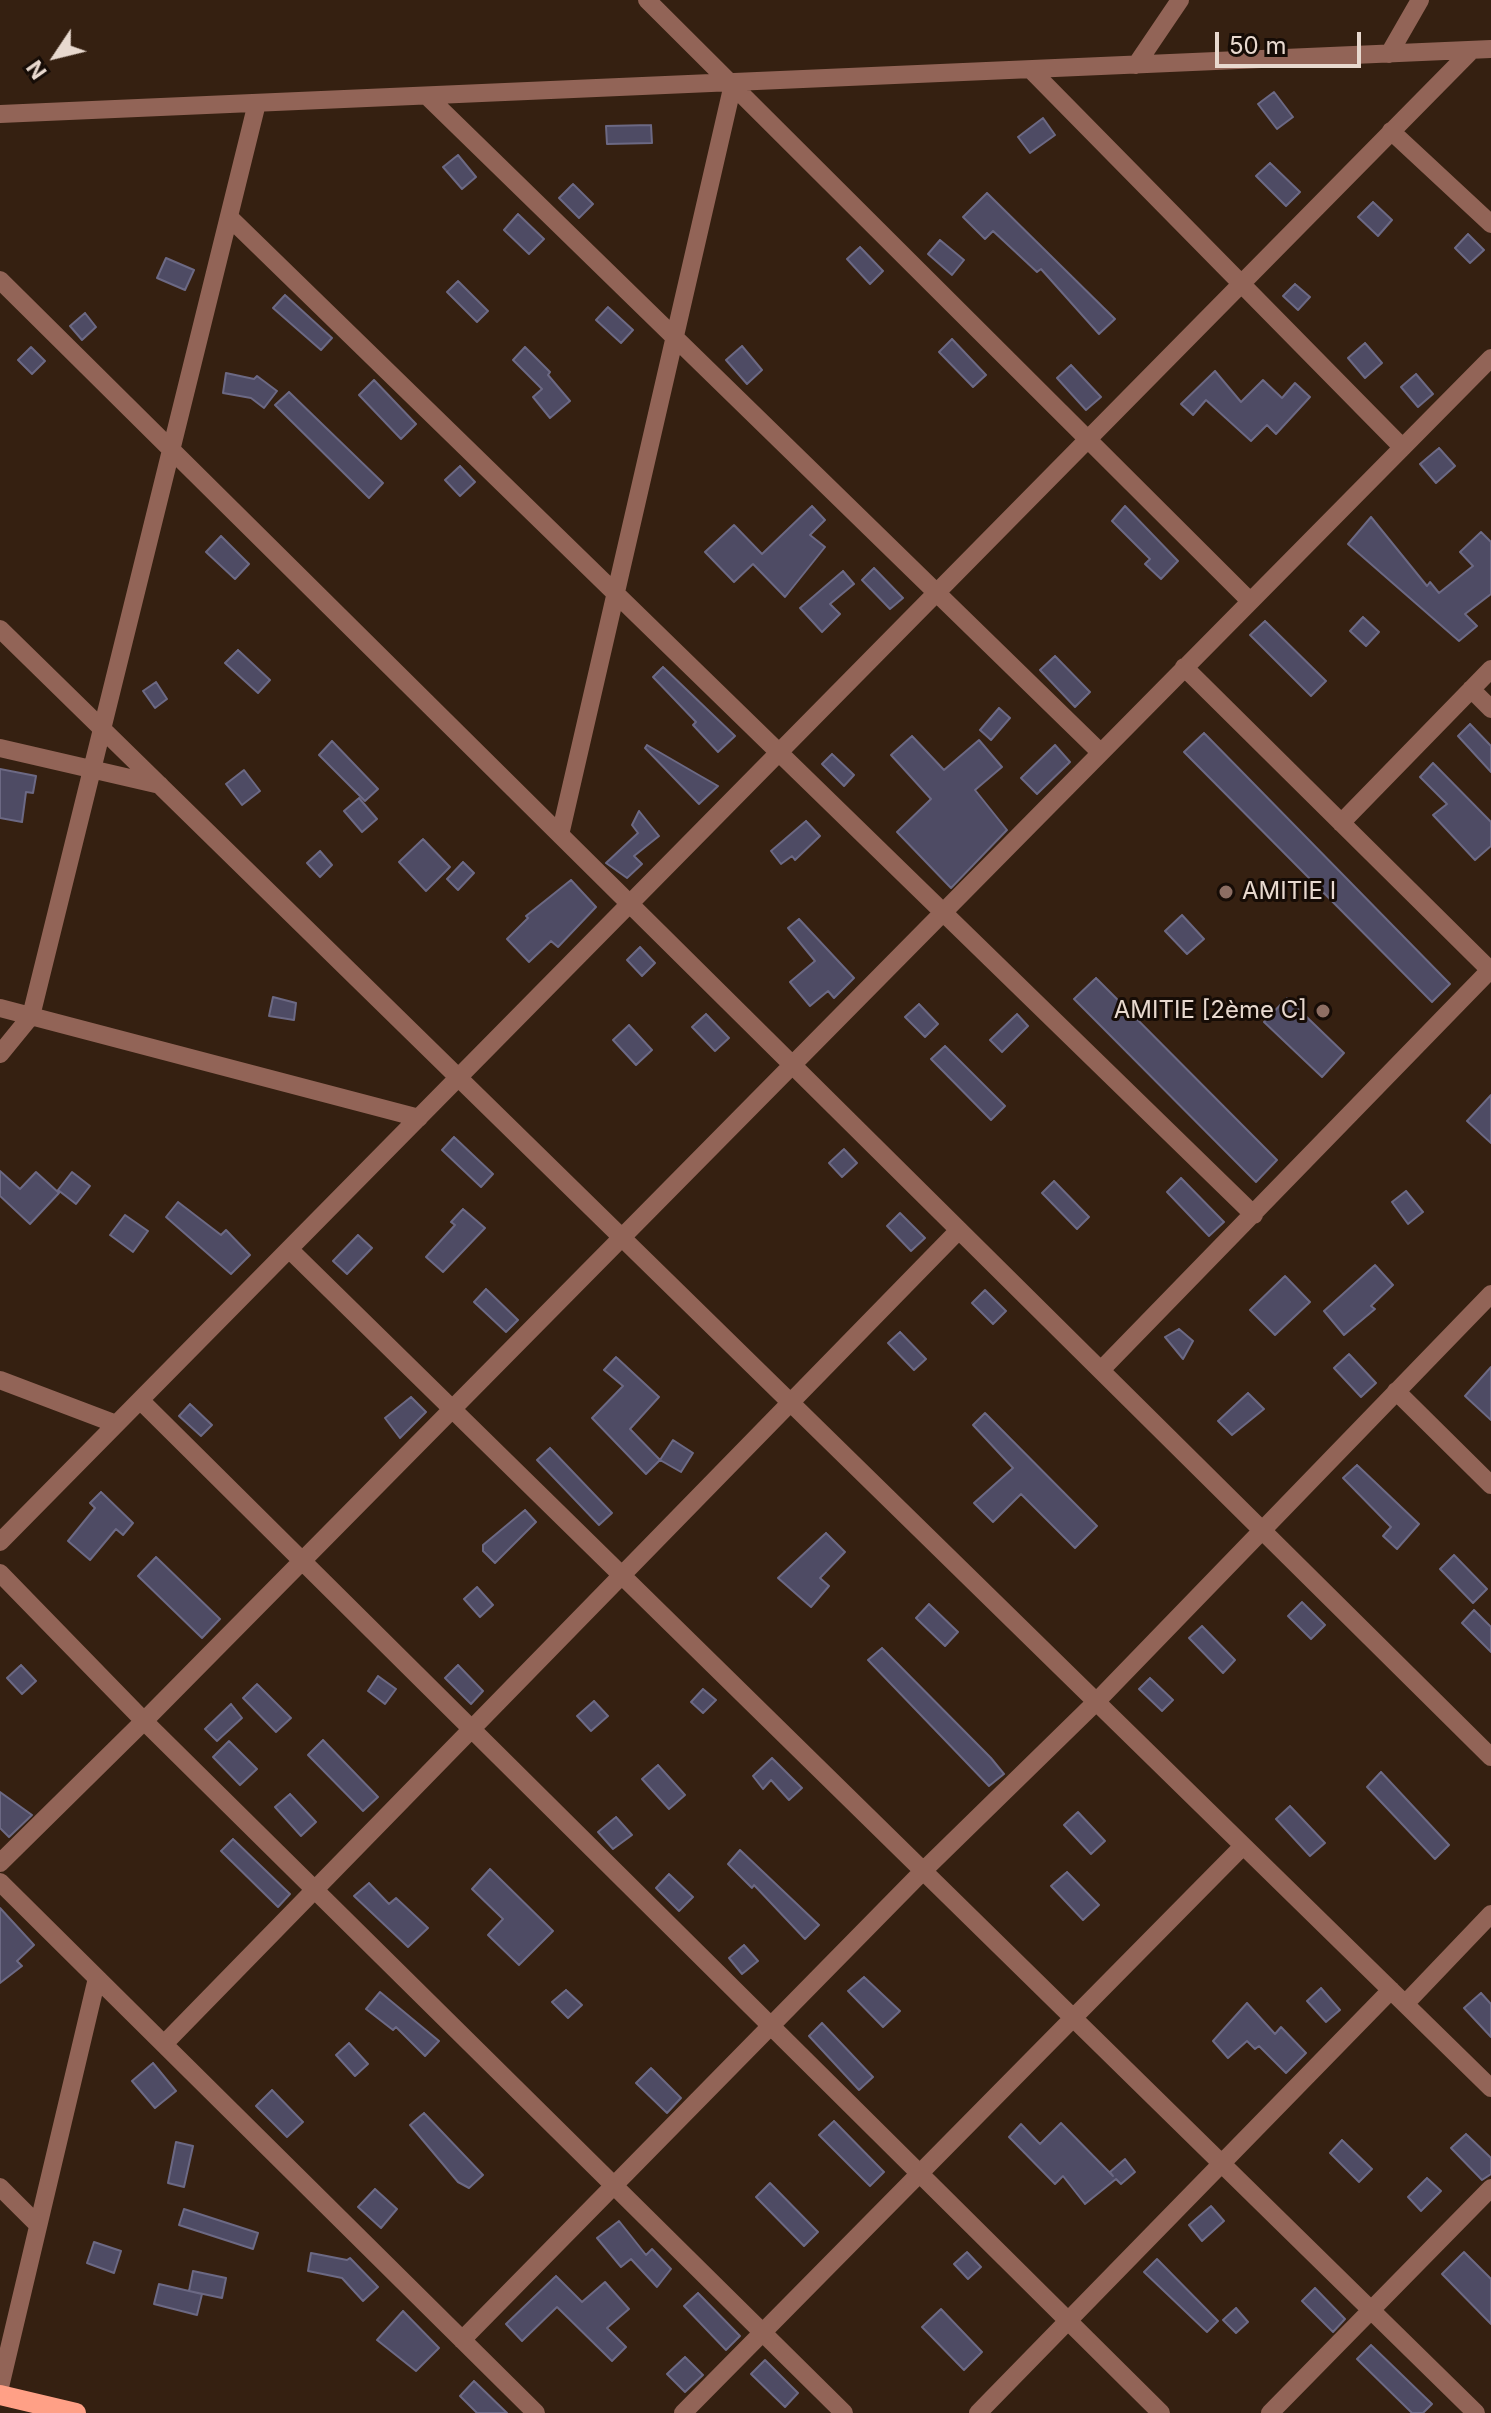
<!DOCTYPE html>
<html>
<head>
<meta charset="utf-8">
<style>
  body { margin:0 }
  #map { position:relative; width:1491px; height:2413px; overflow:hidden; background:#352011; font-family:Inter,sans-serif }
  canvas { display:block }
  .north { position:absolute; left:16px; top:16px; width:80px; height:80px; -webkit-text-stroke:6px #160c06; paint-order:stroke; rotate:235deg; font-size:22px; font-weight:700; line-height:32px; text-align:center; color:#e8d9cf }
  .north::after { content:''; display:block; margin:auto; width:28px; height:36px; background:#e8d9cf; clip-path:polygon(50% 0,100% 100%,50% 72%,0 100%) }
  .scale { position:absolute; left:1215px; top:32px; width:146px; height:36px; box-sizing:border-box; border:4px solid #e8d9cf; border-top:0; padding-left:10px; font-size:24px; line-height:28px; white-space:nowrap; color:#e8d9cf; -webkit-text-stroke:6px #160c06; paint-order:stroke }
</style>
</head>
<body>
<div id="map">
<canvas width="1491" height="2413"></canvas>
<div class="north">N</div>
<div class="scale">50 m</div>
</div>
<script>
const ctx = document.querySelector('canvas').getContext('2d');
ctx.lineJoin = 'round';
function paint(path, color) {
  ctx.fillStyle = color;
  ctx.fill(path, 'evenodd');
}
function shape(rows) {
  const path = new Path2D();
  for (const r of rows) {
    path.moveTo(r[0], r[1]);
    for (let i = 2; i < r.length; i += 2) path.lineTo(r[i], r[i + 1]);
  }
  return path;
}
function stroke(path, color, width, dash) {
  ctx.strokeStyle = color;
  ctx.lineWidth = width;
  ctx.lineCap = dash ? 'butt' : 'round';
  ctx.setLineDash(dash || []);
  ctx.stroke(path);
}
function label(font, color, halo, rows, align = 'center') {
  ctx.font = font + ' Inter,sans-serif';
  ctx.lineWidth = 6;
  ctx.setLineDash([]);
  ctx.textBaseline = 'middle';
  ctx.strokeStyle = halo;
  ctx.fillStyle = color;
  for (const [text, x, y, turn = 0] of rows) {
    ctx.save();
    ctx.translate(x, y);
    ctx.rotate((+turn || 0) * Math.PI / 180);
    ctx.textAlign = isNaN(turn) ? turn : align;
    if (halo) ctx.strokeText(text, 0, 0);
    ctx.fillText(text, 0, 0);
    ctx.restore();
  }
}
const building = shape([
  [1274,92,1293,117,1277,129,1258,104,1274,92],
  [1043,118,1055,135,1030,153,1018,137,1043,118],
  [651,125,652,143,607,144,606,126,651,125],
  [458,155,476,177,462,189,443,167,458,155],
  [1270,163,1300,192,1286,206,1256,176,1270,163],
  [573,184,593,204,579,218,559,198,573,184],
  [987,193,1115,319,1099,334,1041,269,1037,272,993,231,985,239,963,217,987,193],
  [1373,202,1392,220,1378,236,1358,217,1373,202],
  [518,214,544,239,529,254,504,230,518,214],
  [1468,234,1484,250,1470,263,1455,248,1468,234],
  [940,240,964,260,952,275,928,254,940,240],
  [860,247,883,271,870,284,847,259,860,247],
  [166,258,194,270,185,290,157,278,166,258],
  [458,281,488,311,477,322,447,292,458,281],
  [1295,284,1310,297,1298,310,1283,296,1295,284],
  [285,295,332,338,321,350,273,308,285,295],
  [608,307,633,330,621,343,596,320,608,307],
  [85,313,96,327,82,340,70,326,85,313],
  [952,339,986,375,973,387,939,352,952,339],
  [1365,343,1382,363,1365,378,1348,358,1365,343],
  [742,346,762,370,747,384,726,360,742,346],
  [31,347,45,361,32,374,18,360,31,347],
  [525,347,550,372,548,375,570,401,550,418,533,397,542,389,513,360,525,347],
  [1071,365,1101,397,1086,410,1057,378,1071,365],
  [1215,371,1241,402,1263,380,1282,398,1295,383,1310,397,1276,434,1267,425,1251,441,1206,400,1193,415,1181,404,1215,371],
  [226,373,254,379,257,376,277,391,264,408,251,398,223,393,226,373],
  [1416,374,1433,394,1418,407,1401,387,1416,374],
  [374,380,416,424,401,439,359,395,374,380],
  [289,392,383,483,369,498,275,405,289,392],
  [1439,448,1455,466,1436,483,1420,464,1439,448],
  [460,466,475,482,460,496,445,480,460,466],
  [812,506,825,520,810,535,825,547,785,597,753,564,734,582,705,552,734,525,762,554,812,506],
  [1125,506,1178,561,1161,579,1145,564,1150,559,1112,521,1125,506],
  [1371,517,1427,586,1430,582,1439,593,1473,566,1460,552,1481,532,1491,542,1491,594,1465,614,1477,626,1459,641,1348,544,1371,517],
  [221,536,249,564,235,579,206,552,221,536],
  [874,568,903,598,890,609,862,580,874,568],
  [843,571,854,584,830,604,840,614,822,632,800,608,843,571],
  [1363,617,1379,632,1366,646,1350,631,1363,617],
  [1265,621,1326,681,1311,696,1250,635,1265,621],
  [238,650,270,680,258,693,225,663,238,650],
  [1055,656,1090,692,1075,707,1040,670,1055,656],
  [663,667,735,736,718,752,693,725,696,722,653,677,663,667],
  [156,682,167,699,155,708,143,691,156,682],
  [999,708,1010,718,991,740,980,730,999,708],
  [1470,724,1491,746,1491,772,1458,736,1470,724],
  [1204,733,1450,984,1432,1002,1184,752,1204,733],
  [912,736,944,770,979,740,1002,767,975,790,1007,830,951,888,897,832,931,799,891,755,912,736],
  [332,741,378,789,365,801,319,755,332,741],
  [647,745,697,774,718,786,699,804,645,748,647,745],
  [1055,745,1070,762,1037,794,1021,778,1055,745],
  [832,754,854,775,844,786,822,764,832,754],
  [1433,763,1491,822,1491,846,1475,860,1433,815,1447,804,1420,777,1433,763],
  [0,769,36,776,33,793,26,792,22,822,0,818,0,769],
  [244,770,260,791,242,805,226,784,244,770],
  [359,798,377,819,362,832,344,811,359,798],
  [639,811,659,836,634,856,642,864,627,878,606,863,638,833,632,825,639,811],
  [806,821,820,836,795,860,792,856,781,864,771,851,806,821],
  [423,839,450,867,426,891,399,862,423,839],
  [320,851,332,865,320,877,307,863,320,851],
  [463,862,474,873,458,890,447,879,463,862],
  [571,880,596,907,558,947,551,941,529,962,507,939,528,918,526,916,571,880],
  [1182,915,1204,939,1187,954,1165,931,1182,915],
  [799,919,854,978,834,998,828,991,810,1006,790,982,815,961,788,928,799,919],
  [640,947,655,963,642,976,627,960,640,947],
  [1096,978,1277,1160,1256,1182,1074,999,1096,978],
  [273,997,296,1003,294,1020,269,1016,273,997],
  [1287,998,1344,1053,1322,1077,1264,1022,1287,998],
  [919,1004,938,1024,925,1037,905,1017,919,1004],
  [706,1014,729,1038,715,1051,692,1027,706,1014],
  [1017,1014,1028,1026,1002,1052,990,1040,1017,1014],
  [629,1025,652,1050,636,1065,613,1040,629,1025],
  [945,1046,1005,1106,991,1120,931,1059,945,1046],
  [1491,1095,1491,1143,1467,1121,1491,1095],
  [454,1137,493,1174,481,1187,442,1150,454,1137],
  [844,1149,857,1163,842,1177,829,1163,844,1149],
  [0,1171,20,1189,36,1172,59,1193,30,1224,0,1196,0,1171],
  [72,1172,90,1186,76,1204,58,1190,72,1172],
  [1181,1178,1224,1222,1209,1236,1167,1192,1181,1178],
  [1054,1181,1089,1217,1077,1229,1042,1193,1054,1181],
  [1406,1191,1423,1212,1408,1224,1392,1202,1406,1191],
  [178,1202,221,1235,226,1230,250,1255,231,1274,166,1217,178,1202],
  [463,1209,485,1228,443,1272,426,1257,455,1225,451,1222,463,1209],
  [900,1213,925,1238,911,1251,887,1226,900,1213],
  [125,1215,148,1231,133,1252,110,1235,125,1215],
  [358,1235,372,1248,347,1274,333,1261,358,1235],
  [1375,1265,1393,1285,1371,1306,1375,1309,1344,1335,1324,1311,1375,1265],
  [1285,1276,1310,1302,1275,1335,1250,1310,1285,1276],
  [486,1289,518,1320,506,1332,474,1302,486,1289],
  [985,1290,1006,1311,993,1324,972,1303,985,1290],
  [1179,1329,1193,1341,1183,1359,1165,1337,1179,1329],
  [900,1332,926,1359,914,1370,888,1343,900,1332],
  [1349,1354,1376,1383,1361,1397,1334,1368,1349,1354],
  [616,1357,659,1397,630,1429,660,1460,646,1474,592,1418,623,1386,604,1370,616,1357],
  [1491,1367,1491,1420,1465,1396,1491,1367],
  [1248,1393,1264,1409,1232,1435,1218,1421,1248,1393],
  [411,1397,426,1412,400,1438,385,1418,411,1397],
  [190,1404,212,1425,201,1436,179,1416,190,1404],
  [985,1413,1097,1526,1075,1548,1021,1494,993,1522,974,1503,1013,1468,973,1425,985,1413],
  [673,1440,693,1453,681,1472,660,1460,673,1440],
  [550,1448,612,1513,599,1525,537,1460,550,1448],
  [1357,1465,1419,1524,1397,1549,1383,1536,1391,1527,1343,1478,1357,1465],
  [101,1492,133,1523,123,1535,116,1529,90,1560,68,1541,95,1508,90,1503,101,1492],
  [525,1510,536,1522,495,1563,483,1551,483,1545,525,1510],
  [826,1533,845,1552,820,1578,829,1586,811,1607,778,1578,826,1533],
  [1454,1555,1487,1589,1473,1603,1440,1569,1454,1555],
  [156,1557,220,1619,202,1638,138,1576,156,1557],
  [477,1587,493,1605,480,1617,464,1599,477,1587],
  [1302,1602,1325,1625,1311,1639,1288,1616,1302,1602],
  [929,1604,958,1632,945,1646,916,1618,929,1604],
  [1474,1610,1491,1627,1491,1652,1462,1623,1474,1610],
  [1202,1626,1235,1660,1223,1673,1189,1638,1202,1626],
  [882,1648,991,1758,1004,1774,989,1786,868,1660,882,1648],
  [21,1665,36,1681,22,1694,7,1678,21,1665],
  [458,1665,483,1691,471,1704,445,1678,458,1665],
  [378,1676,396,1689,385,1704,368,1691,378,1676],
  [1150,1678,1173,1700,1162,1711,1139,1689,1150,1678],
  [257,1684,291,1718,276,1732,243,1698,257,1684],
  [703,1689,716,1700,703,1713,691,1702,703,1689],
  [594,1701,608,1716,591,1731,577,1716,594,1701],
  [231,1704,242,1718,217,1741,205,1729,231,1704],
  [323,1740,378,1797,363,1811,308,1755,323,1740],
  [229,1741,257,1769,240,1785,213,1757,229,1741],
  [772,1758,802,1788,789,1800,771,1780,763,1789,753,1776,772,1758],
  [658,1765,685,1795,669,1809,642,1779,658,1765],
  [1381,1772,1449,1845,1435,1859,1367,1787,1381,1772],
  [0,1792,32,1815,9,1837,0,1828,0,1792],
  [290,1794,316,1822,301,1836,275,1807,290,1794],
  [1290,1806,1325,1843,1310,1856,1276,1819,1290,1806],
  [1078,1812,1105,1841,1091,1854,1064,1825,1078,1812],
  [616,1817,632,1835,613,1849,598,1832,616,1817],
  [233,1839,290,1894,278,1907,221,1851,233,1839],
  [740,1850,819,1925,805,1939,754,1885,752,1888,728,1864,740,1850],
  [490,1869,553,1931,519,1965,488,1935,503,1919,472,1889,490,1869],
  [1067,1872,1099,1905,1083,1920,1051,1886,1067,1872],
  [669,1874,693,1897,679,1911,656,1888,669,1874],
  [369,1883,389,1904,396,1898,428,1928,408,1947,354,1896,369,1883],
  [0,1908,34,1945,17,1961,22,1966,0,1983,0,1908],
  [744,1945,758,1961,742,1974,729,1958,744,1945],
  [864,1977,900,2011,883,2027,848,1991,864,1977],
  [1321,1988,1340,2010,1326,2022,1307,2001,1321,1988],
  [566,1990,582,2005,568,2018,552,2002,566,1990],
  [380,1992,439,2041,425,2056,396,2027,393,2030,366,2009,380,1992],
  [1481,1993,1491,2004,1491,2037,1464,2008,1481,1993],
  [1247,2003,1275,2034,1281,2027,1306,2053,1286,2073,1259,2046,1255,2049,1247,2041,1228,2058,1213,2041,1247,2003],
  [822,2023,873,2077,859,2090,809,2036,822,2023],
  [349,2043,368,2064,355,2076,336,2055,349,2043],
  [153,2063,176,2091,155,2108,132,2081,153,2063],
  [651,2068,681,2098,667,2113,636,2083,651,2068],
  [272,2090,303,2122,287,2137,256,2106,272,2090],
  [424,2113,483,2175,469,2188,458,2182,410,2125,424,2113],
  [834,2121,884,2172,870,2186,819,2135,834,2121],
  [1061,2123,1113,2176,1110,2172,1125,2159,1135,2172,1121,2184,1116,2179,1085,2204,1063,2176,1055,2184,1009,2137,1021,2124,1040,2144,1061,2123],
  [1466,2134,1491,2158,1491,2174,1482,2180,1451,2148,1466,2134],
  [1342,2140,1372,2169,1359,2182,1330,2153,1342,2140],
  [176,2142,193,2146,184,2187,168,2183,176,2142],
  [1427,2178,1441,2191,1421,2211,1408,2197,1427,2178],
  [770,2183,818,2232,804,2246,756,2197,770,2183],
  [375,2189,397,2209,381,2228,358,2207,375,2189],
  [1211,2206,1224,2221,1202,2241,1189,2225,1211,2206],
  [184,2209,258,2233,253,2249,179,2225,184,2209],
  [619,2221,646,2255,652,2249,671,2269,657,2287,631,2259,621,2267,597,2238,619,2221],
  [94,2242,121,2251,114,2273,87,2263,94,2242],
  [967,2252,981,2267,968,2279,954,2264,967,2252],
  [1464,2252,1491,2279,1491,2324,1442,2274,1464,2252],
  [311,2253,347,2260,350,2258,378,2287,363,2301,342,2278,308,2271,311,2253],
  [1157,2259,1218,2321,1207,2332,1144,2272,1157,2259],
  [193,2271,226,2278,222,2298,189,2291,193,2271],
  [556,2276,582,2302,605,2282,629,2309,607,2328,626,2347,612,2361,557,2307,522,2341,506,2324,556,2276],
  [159,2284,202,2294,197,2315,154,2304,159,2284],
  [1315,2288,1345,2319,1333,2332,1302,2301,1315,2288],
  [698,2293,740,2336,726,2350,684,2306,698,2293],
  [1236,2308,1248,2322,1236,2333,1223,2320,1236,2308],
  [941,2309,982,2352,964,2370,922,2327,941,2309],
  [403,2311,439,2348,416,2371,377,2340,403,2311],
  [1371,2345,1432,2404,1423,2413,1412,2413,1357,2359,1371,2345],
  [685,2357,703,2375,685,2392,667,2374,685,2357],
  [765,2360,798,2393,785,2407,751,2374,765,2360],
  [474,2381,507,2413,477,2413,460,2396,474,2381]
]);
paint(building, '#4e4b64');
stroke(building, '#6c6984', 2);
stroke(shape([
  [647,0,1250,601],
  [1389,54,1420,0],
  [1136,65,1180,0],
  [1031,70,1402,447],
  [427,96,1100,752],
  [0,114,1491,49],
  [1391,131,1491,224],
  [229,217,1254,1215],
  [0,280,1491,1757],
  [0,629,1491,2088],
  [1184,667,1491,971],
  [1471,689,1491,709],
  [0,748,160,785],
  [1341,823,1491,669],
  [560,835,733,84],
  [0,1008,419,1118],
  [0,1054,31,1016,257,103],
  [289,1249,1476,2413],
  [1101,1370,1490,970],
  [0,1380,116,1424],
  [1396,1391,1491,1485],
  [140,1400,1161,2413],
  [0,1542,1471,51],
  [0,1573,144,1721,844,2413],
  [0,1863,144,1721,1491,358],
  [0,1882,536,2413],
  [1405,2004,1491,1914],
  [164,2044,959,1230],
  [0,2187,38,2225],
  [462,2340,923,1871,1097,1701,1491,1294],
  [0,2387,97,1978],
  [683,2413,1243,1846],
  [978,2413,1391,1990],
  [1270,2413,1491,2188]
]), '#926457', 18);
stroke(shape([
  [0,2395,76,2413]
]), '#ffa086', 20);
for (const [x, y, r, color] of [
  [1226,892,8,"#8d6e63"],
  [1323,1011,8,"#8d6e63"]
]) {
  const dot = new Path2D();
  dot.arc(x, y, r, 0, 2 * Math.PI);
  ctx.fillStyle = color;
  ctx.fill(dot);
  stroke(dot, '#160c06', 3);
}
label('24px', '#e8d9cf', '#160c06', [
  ["AMITIE I",1242,892],
  ["AMITIE [2ème C]",1307,1011,"right"]
], 'left');
</script>
</body>
</html>
